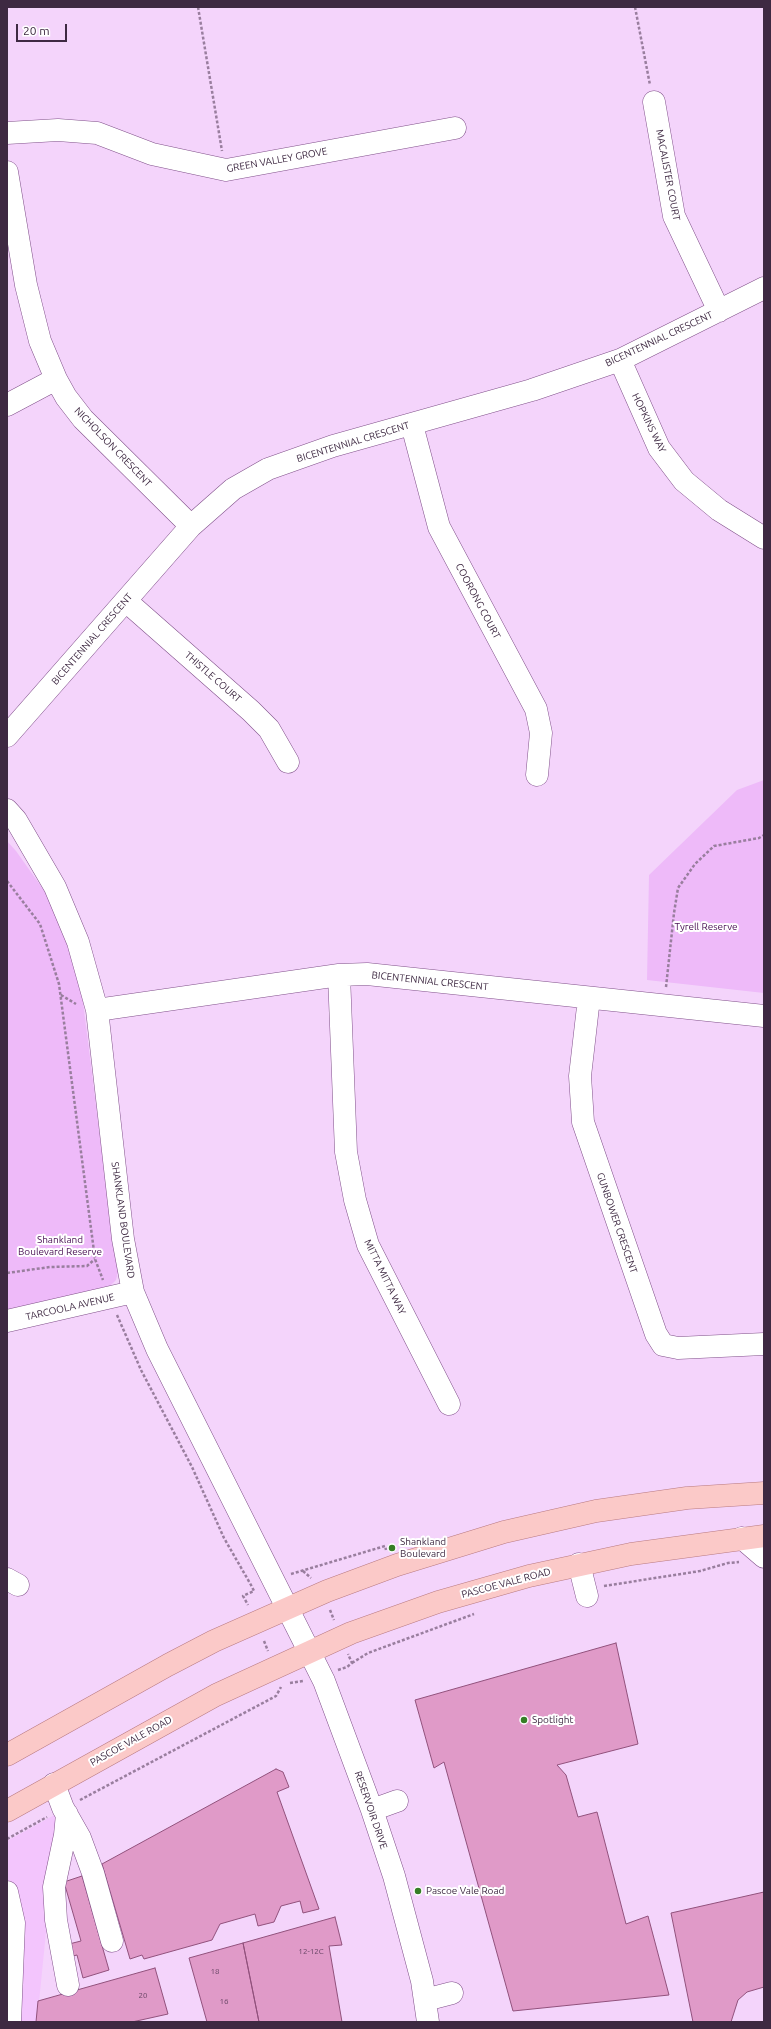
<!DOCTYPE html>
<html>
<head>
<meta charset="utf-8">
<style>
  body { margin:0 }
  #map { position:relative; width:771px; height:2029px; overflow:hidden; background:#f4d4fb; font-family:Ubuntu,sans-serif }
  canvas { display:block }
  .frame { position:absolute; inset:0; border:8px solid #3e2942; pointer-events:none }
  .scale { position:absolute; left:16px; top:24px; width:51px; height:18px; box-sizing:border-box; border:2px solid #3e2942; border-top:0; padding-left:5px; font-size:12px; line-height:14px; white-space:nowrap; color:#3e2942; -webkit-text-stroke:3px #fff; paint-order:stroke }
</style>
</head>
<body>
<div id="map">
<canvas width="771" height="2029"></canvas>
<div class="frame"></div>
<div class="scale">20 m</div>
</div>
<script>
const ctx = document.querySelector('canvas').getContext('2d');
ctx.lineJoin = 'round';
function paint(path, color) {
  ctx.fillStyle = color;
  ctx.fill(path, 'evenodd');
}
function shape(rows) {
  const path = new Path2D();
  for (const r of rows) {
    path.moveTo(r[0], r[1]);
    for (let i = 2; i < r.length; i += 2) path.lineTo(r[i], r[i + 1]);
  }
  return path;
}
function stroke(path, color, width, dash) {
  ctx.strokeStyle = color;
  ctx.lineWidth = width;
  ctx.lineCap = dash ? 'butt' : 'round';
  ctx.setLineDash(dash || []);
  ctx.stroke(path);
}
function label(font, color, halo, rows, align = 'center') {
  ctx.font = font + ' Ubuntu,sans-serif';
  ctx.lineWidth = 4;
  ctx.setLineDash([]);
  ctx.textBaseline = 'middle';
  ctx.strokeStyle = halo;
  ctx.fillStyle = color;
  for (const [text, x, y, turn = 0] of rows) {
    ctx.save();
    ctx.translate(x, y);
    ctx.rotate((+turn || 0) * Math.PI / 180);
    ctx.textAlign = isNaN(turn) ? turn : align;
    if (halo) ctx.strokeText(text, 0, 0);
    ctx.fillText(text, 0, 0);
    ctx.restore();
  }
}
paint(shape([
  [58,1813,37,2022,7,2022,7,1841]
]), '#f3c5fd');
paint(shape([
  [764,780,764,993,647,980,649,875,737,790],
  [7,841,16,851,48,896,69,945,82,994,114,1248,119,1268,116,1280,106,1290,7,1313]
]), '#eebaf9');
const building = shape([
  [616,1643,638,1744,557,1765,566,1775,578,1817,597,1812,626,1924,648,1916,669,1995,513,2011,444,1762,434,1768,415,1700,616,1643],
  [276,1769,283,1772,289,1787,277,1792,319,1909,303,1913,300,1901,281,1906,274,1922,258,1926,255,1914,220,1924,212,1940,144,1959,142,1955,130,1959,102,1864,276,1769],
  [82,1876,109,1970,83,1978,77,1955,73,1956,69,1944,81,1941,64,1882,82,1876],
  [764,1892,764,1987,747,1992,738,2000,731,2022,693,2022,671,1913,764,1892],
  [335,1917,342,1945,329,1946,342,2022,259,2022,243,1943,335,1917],
  [243,1943,259,2022,207,2022,189,1958,243,1943],
  [155,1968,168,2014,132,2022,36,2022,38,2001,155,1968]
]);
paint(building, '#e09ac8');
stroke(building, '#91517c', 1);
const minor = shape([
  [654,102,674,216,719,311],
  [7,133,58,130,97,133,152,154,226,170,455,128],
  [7,172,26,285,40,341,56,379,66,397,83,419,191,526],
  [620,360,659,448,684,481,719,510,764,538],
  [7,405,56,379],
  [412,425,439,527,536,709,541,733,537,775],
  [126,601,251,711,269,729,288,762],
  [7,736,191,526,233,489,268,469,333,446,532,390,620,360,764,288],
  [7,810,16,820,55,887,78,942,97,1010,123,1239,133,1292,157,1349,324,1681,372,1810,394,1876,422,1981,428,2022],
  [339,975,346,1152,355,1200,368,1245,449,1404],
  [589,998,580,1076,583,1122,656,1334,663,1345,678,1348,764,1344],
  [97,1010,339,975,367,974,764,1016],
  [7,1321,133,1292],
  [742,1538,764,1557],
  [579,1564,587,1596],
  [7,1579,18,1585],
  [54,1784,63,1808,80,1838,93,1873,112,1941],
  [372,1810,397,1801],
  [67,1814,65,1835,54,1887,56,1920,68,1985],
  [7,1892,14,1923,10,2022],
  [425,2000,452,1993]
]);
const major = shape([
  [7,1755,168,1665,214,1641,327,1591,397,1565,504,1532,596,1511,687,1498,764,1493],
  [7,1811,216,1695,351,1633,438,1602,529,1576,631,1554,764,1536]
]);
stroke(minor, '#80518a', 23);
stroke(major, '#b87a81', 23);
stroke(shape([
  [198,7,222,151],
  [635,7,650,85],
  [7,881,40,924,59,984,95,1259,103,1280],
  [666,987,674,913,678,888,695,864,714,846,759,838,764,835],
  [61,995,76,1004],
  [7,1273,50,1267,87,1266,95,1259],
  [117,1315,141,1370,192,1467,224,1538,251,1585,254,1591,243,1596,248,1605],
  [303,1571,311,1578],
  [291,1574,385,1546,386,1550],
  [604,1586,700,1571,728,1563,739,1562],
  [330,1610,334,1620],
  [264,1641,268,1651],
  [352,1663,368,1653,474,1614],
  [338,1670,347,1667,352,1663,348,1654],
  [290,1683,303,1681],
  [80,1800,276,1696,281,1687],
  [7,1839,47,1817]
]), '#997e9e', 2.5, [3, 2]);
stroke(minor, '#fff', 22);
stroke(major, '#fbc9c8', 22);
for (const [x, y, r, color] of [
  [392,1548,4,"#357e25"],
  [524,1720,4,"#357e25"],
  [418,1891,4,"#357e25"]
]) {
  const dot = new Path2D();
  dot.arc(x, y, r, 0, 2 * Math.PI);
  ctx.fillStyle = color;
  ctx.fill(dot);
  stroke(dot, '#fff', 1.5);
}
label('8px', '#664564', null, [
  ["12-12C",311,1951],
  ["18",215,1971],
  ["20",143,1995],
  ["16",224,2001]
]);
label('10px', '#3e2942', '#fff', [
  ["GREEN VALLEY GROVE",277,160,-10],
  ["MACALISTER COURT",668,175,79],
  ["BICENTENNIAL CRESCENT",659,339,-25],
  ["HOPKINS WAY",649,423,64],
  ["BICENTENNIAL CRESCENT",353,442,-17],
  ["NICHOLSON CRESCENT",113,447,46],
  ["COORONG COURT",478,601,62],
  ["BICENTENNIAL CRESCENT",92,639,-49],
  ["THISTLE COURT",213,677,41],
  ["BICENTENNIAL CRESCENT",430,981,6],
  ["SHANKLAND BOULEVARD",123,1220,82],
  ["GUNBOWER CRESCENT",617,1223,71],
  ["MITTA MITTA WAY",385,1277,64],
  ["TARCOOLA AVENUE",70,1307,-13],
  ["PASCOE VALE ROAD",506,1583,-15],
  ["PASCOE VALE ROAD",131,1741,-29],
  ["RESERVOIR DRIVE",371,1810,71]
]);
label('10px', '#480f53', '#fff', [
  ["Tyrell Reserve",706,927],
  ["Shankland",60,1240],
  ["Boulevard Reserve",60,1252]
]);
label('10px', '#3e2942', '#fff', [
  ["Shankland",400,1542],
  ["Boulevard",400,1554],
  ["Spotlight",532,1720],
  ["Pascoe Vale Road",426,1891]
], 'left');
</script>
</body>
</html>
